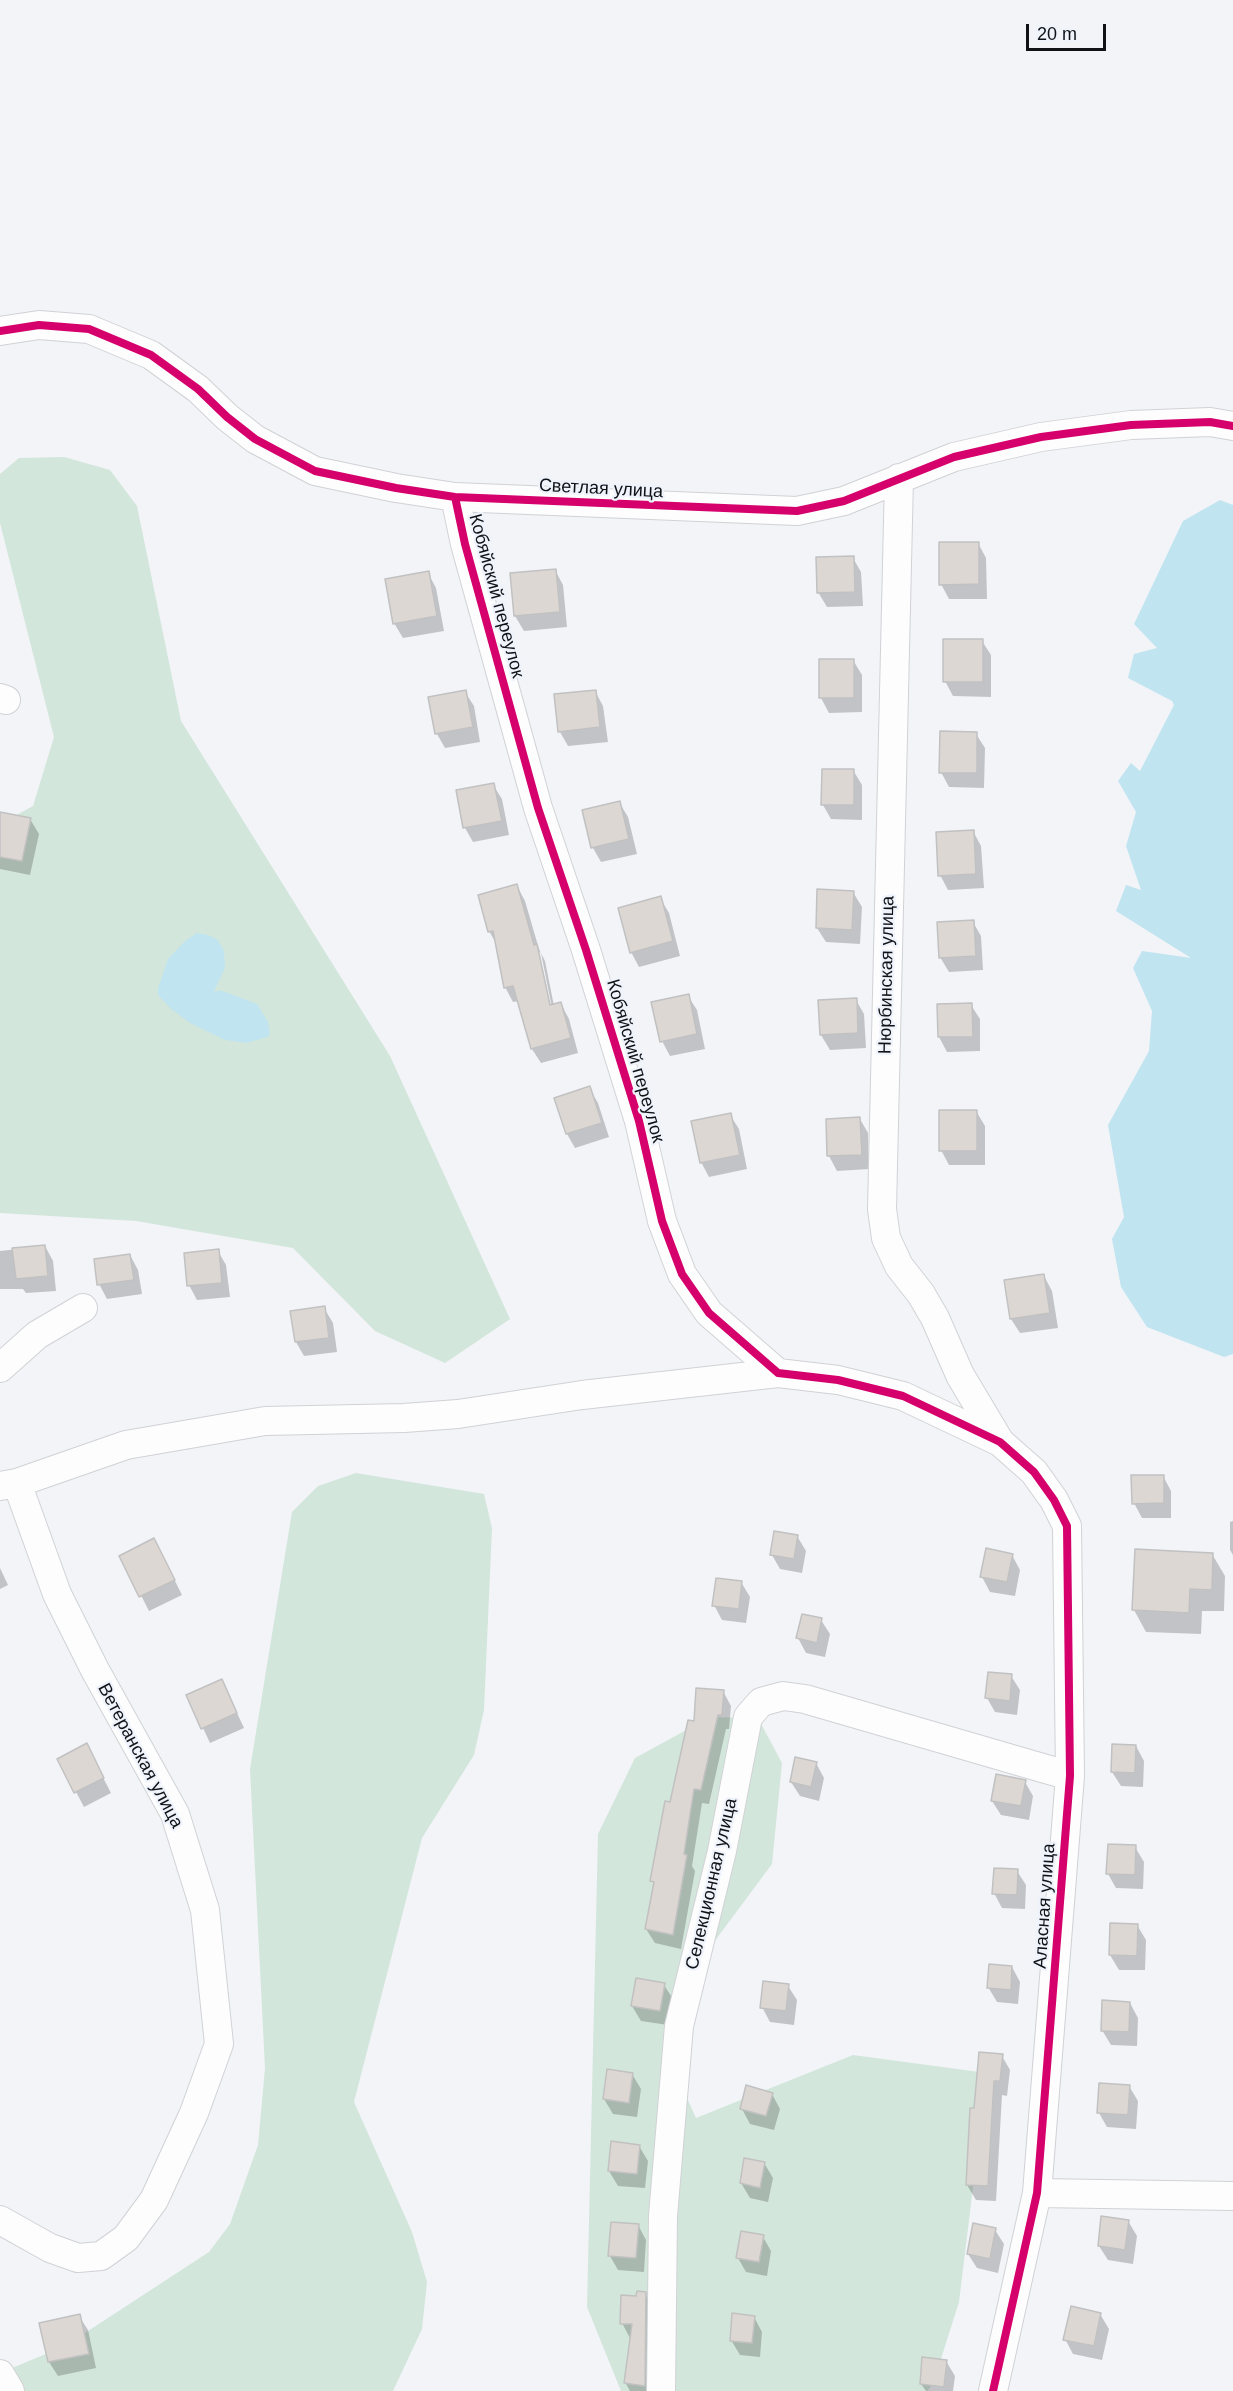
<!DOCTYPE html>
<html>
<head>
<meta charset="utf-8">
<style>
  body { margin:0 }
  #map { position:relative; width:1233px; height:2391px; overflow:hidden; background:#f2f4f8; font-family:Arial,sans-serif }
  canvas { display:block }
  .scale { position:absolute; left:1026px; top:24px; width:80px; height:27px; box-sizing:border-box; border:3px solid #101215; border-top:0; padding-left:8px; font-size:18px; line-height:21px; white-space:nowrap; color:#101215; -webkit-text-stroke:4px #eef3fc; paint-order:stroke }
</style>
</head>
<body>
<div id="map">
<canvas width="1233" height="2391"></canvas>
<div class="scale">20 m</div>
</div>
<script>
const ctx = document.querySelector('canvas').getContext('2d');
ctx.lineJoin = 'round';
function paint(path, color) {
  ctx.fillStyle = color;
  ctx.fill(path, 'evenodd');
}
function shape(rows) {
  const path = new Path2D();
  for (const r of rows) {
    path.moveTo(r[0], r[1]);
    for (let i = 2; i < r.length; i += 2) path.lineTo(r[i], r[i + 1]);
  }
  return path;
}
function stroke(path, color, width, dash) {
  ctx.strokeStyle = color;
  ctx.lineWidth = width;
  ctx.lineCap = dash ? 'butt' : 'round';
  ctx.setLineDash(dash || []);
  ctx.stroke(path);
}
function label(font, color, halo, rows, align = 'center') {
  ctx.font = font + ' Arial,sans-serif';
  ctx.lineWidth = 4.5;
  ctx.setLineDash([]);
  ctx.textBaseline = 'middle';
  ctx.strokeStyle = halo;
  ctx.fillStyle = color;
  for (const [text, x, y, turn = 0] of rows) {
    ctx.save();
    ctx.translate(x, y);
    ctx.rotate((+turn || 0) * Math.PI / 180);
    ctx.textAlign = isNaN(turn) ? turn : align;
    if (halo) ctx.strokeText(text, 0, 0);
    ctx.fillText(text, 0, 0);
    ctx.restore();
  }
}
paint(shape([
  [64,457,110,470,137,506,181,721,390,1056,510,1319,445,1363,375,1331,293,1248,136,1221,0,1213,0,824,33,806,54,737,0,523,0,474,19,458],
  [356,1473,484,1494,492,1528,484,1710,474,1755,422,1838,354,2102,412,2232,427,2282,422,2329,393,2391,0,2391,0,2373,65,2346,209,2252,230,2224,258,2145,265,2068,250,1769,292,1512,318,1486],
  [710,1717,758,1718,782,1763,772,1864,714,1942,675,2071,696,2118,853,2055,987,2073,959,2302,933,2384,927,2391,621,2391,587,2307,598,1834,635,1758]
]), '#d3e6db');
paint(shape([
  [1220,500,1233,505,1233,1354,1224,1357,1147,1327,1121,1287,1112,1239,1124,1217,1108,1125,1149,1051,1152,1011,1133,968,1142,951,1191,958,1116,911,1126,885,1141,890,1126,846,1136,812,1118,781,1131,763,1140,771,1174,705,1172,701,1128,678,1134,654,1157,648,1134,624,1183,521],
  [197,933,208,935,218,940,224,951,225,968,214,991,223,991,257,1004,268,1022,270,1034,267,1037,247,1043,225,1040,190,1023,170,1008,158,995,158,988,168,959,185,941]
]), '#c0e4f0');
paint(shape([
  [978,543,986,558,987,599,949,599,941,584],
  [853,558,861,572,863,606,827,607,818,592],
  [555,570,563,585,567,627,524,631,515,616],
  [428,573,436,588,444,631,403,638,394,623],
  [982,641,991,655,991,697,953,696,945,681],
  [853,660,862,675,862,712,829,713,821,698],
  [595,691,603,706,608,742,568,746,560,732],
  [465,692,474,706,480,742,445,748,437,734,430,698],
  [976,734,985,748,984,788,949,787,941,772],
  [853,770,862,785,862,820,831,819,823,805],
  [493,785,502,799,509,835,473,842,465,828],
  [619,802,628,817,637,854,601,862,593,848,584,811],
  [0,813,30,819,39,834,30,875,0,869],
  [973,831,981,846,984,888,948,890,940,875],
  [517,886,525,901,539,949,545,961,554,1006,561,1004,569,1019,578,1053,541,1063,532,1049,519,1001,513,1002,505,987,497,945,489,931],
  [537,950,541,953,553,1013,550,1013],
  [853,892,862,907,860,944,826,942,817,928],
  [660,898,669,913,680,956,639,967,631,952],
  [973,922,981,936,983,970,949,972,940,957],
  [688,996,697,1010,705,1049,670,1056,662,1041],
  [856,1000,864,1014,866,1048,830,1050,821,1035],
  [938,1005,971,1005,980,1019,980,1051,947,1052,939,1037],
  [589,1088,598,1103,609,1137,575,1148,567,1134,556,1099],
  [976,1111,985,1126,985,1165,949,1165,941,1150],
  [730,1115,739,1129,747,1169,709,1177,701,1162],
  [860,1119,868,1133,869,1169,837,1171,829,1156,827,1120],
  [45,1246,53,1261,56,1291,26,1293,23,1289,0,1289,0,1251],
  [218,1251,226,1265,230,1297,197,1300,189,1285],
  [130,1255,138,1270,142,1294,107,1299,99,1284],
  [1044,1276,1052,1291,1058,1328,1020,1333,1011,1319],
  [324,1308,333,1323,337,1352,304,1356,296,1342],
  [1163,1476,1171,1491,1171,1518,1142,1518,1134,1503],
  [1233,1521,1233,1555,1230,1550,1230,1522],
  [797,1536,806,1551,802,1573,780,1569,772,1555],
  [1212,1554,1225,1576,1224,1611,1202,1611,1201,1634,1146,1632,1134,1610],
  [162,1555,182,1595,149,1611,121,1556],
  [1012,1555,1020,1570,1015,1596,990,1592,982,1577],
  [0,1568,8,1585,0,1589],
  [741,1582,750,1597,746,1623,722,1620,714,1605],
  [821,1620,830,1634,825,1657,806,1653,798,1638],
  [1011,1676,1020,1690,1017,1715,995,1712,987,1698],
  [222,1681,244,1728,210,1743,188,1696],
  [723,1691,731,1706,729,1729,726,1729,709,1804,702,1803,692,1866,695,1871,681,1949,655,1943,646,1929,655,1886,652,1880,671,1803,695,1722],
  [1136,1746,1144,1761,1143,1787,1121,1786,1112,1772],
  [59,1760,94,1760,111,1793,84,1807],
  [816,1763,824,1778,819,1801,800,1796,791,1782],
  [1025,1782,1033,1796,1029,1820,1001,1815,992,1801],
  [1135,1847,1144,1862,1143,1889,1116,1888,1108,1874],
  [1017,1871,1026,1885,1025,1909,1002,1908,994,1893],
  [1137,1925,1146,1940,1145,1970,1119,1970,1110,1955],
  [1012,1967,1020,1982,1018,2004,997,2002,988,1987],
  [664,1985,673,1999,668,2025,641,2021,632,2006],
  [788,1986,797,2000,794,2025,770,2022,762,2007],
  [1130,2003,1138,2018,1137,2046,1111,2045,1102,2030],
  [1002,2056,1010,2070,1007,2096,1002,2095,996,2201,976,2200,967,2185,975,2110],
  [632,2074,641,2089,637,2117,613,2114,604,2099],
  [1129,2086,1138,2101,1136,2129,1107,2127,1099,2113],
  [772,2094,780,2109,774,2130,750,2124,742,2109],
  [612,2143,639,2146,648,2161,645,2188,618,2186,609,2171],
  [764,2163,773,2178,768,2202,750,2198,741,2183],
  [1128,2221,1137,2236,1133,2264,1108,2260,1099,2246],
  [638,2225,646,2240,644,2272,618,2270,610,2256],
  [995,2230,1004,2244,998,2273,977,2268,968,2254],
  [763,2237,771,2251,767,2276,746,2272,738,2258],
  [645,2294,653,2308,652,2391,630,2391,625,2382,630,2338,622,2323,637,2297],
  [1100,2314,1109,2329,1102,2360,1073,2354,1065,2339],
  [79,2316,88,2330,96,2368,58,2376,49,2362],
  [754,2317,762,2332,760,2357,740,2355,731,2340],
  [946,2361,955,2376,953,2391,926,2391,921,2384]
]), '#0003');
const building = shape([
  [939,542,979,542,979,584,939,585,939,542],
  [854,556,855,592,817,593,816,557,854,556],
  [556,569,560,612,514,616,510,573,556,569],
  [429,571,437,616,393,624,385,579,429,571],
  [943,639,983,639,983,682,943,682,943,639],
  [819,659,854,659,854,698,819,698,819,659],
  [466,690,473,727,435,734,428,697,466,690],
  [596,690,600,727,558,732,554,694,596,690],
  [940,731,977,732,977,773,939,773,940,731],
  [822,769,854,769,854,805,821,805,822,769],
  [494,783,502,821,463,828,456,790,494,783],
  [620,801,629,839,591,848,582,810,620,801],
  [0,812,31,818,22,861,0,857,0,812],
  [974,830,976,874,938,876,936,832,974,830],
  [517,884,534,945,537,944,550,1005,561,1002,571,1038,531,1049,513,986,504,988,493,931,488,932,478,895,517,884],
  [817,889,854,891,852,930,816,928,817,889],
  [661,896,673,941,630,953,618,908,661,896],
  [974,920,976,956,939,958,937,922,974,920],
  [689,994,697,1034,660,1042,651,1002,689,994],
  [857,998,858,1033,820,1035,818,1000,857,998],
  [972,1003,973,1037,938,1037,937,1004,972,1003],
  [590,1086,602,1123,566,1134,554,1098,590,1086],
  [939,1110,977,1110,977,1151,939,1151,939,1110],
  [731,1113,740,1155,700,1163,691,1121,731,1113],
  [860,1117,862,1155,827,1156,826,1119,860,1117],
  [45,1245,48,1276,16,1279,12,1248,45,1245],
  [219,1249,222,1283,187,1286,184,1253,219,1249],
  [130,1254,134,1280,97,1285,94,1259,130,1254],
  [1044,1274,1050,1313,1010,1319,1004,1280,1044,1274],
  [325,1306,329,1338,295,1342,290,1311,325,1306],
  [1131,1475,1164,1475,1164,1503,1132,1504,1131,1475],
  [774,1531,798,1535,794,1559,770,1555,774,1531],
  [154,1538,175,1580,139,1597,119,1556,154,1538],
  [986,1548,1013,1554,1007,1582,980,1577,986,1548],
  [1135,1549,1213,1553,1212,1590,1190,1589,1189,1613,1132,1610,1135,1549],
  [716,1578,742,1581,739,1609,712,1606,716,1578],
  [802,1614,822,1618,817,1643,796,1638,802,1614],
  [988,1672,1012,1674,1010,1701,985,1698,988,1672],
  [222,1679,237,1713,201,1729,186,1695,222,1679],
  [696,1688,724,1690,722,1715,718,1715,701,1790,694,1789,684,1854,687,1855,673,1935,645,1929,654,1882,650,1881,665,1801,670,1802,688,1720,694,1721,696,1688],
  [87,1743,104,1778,74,1793,57,1759,87,1743],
  [1112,1744,1136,1745,1135,1773,1111,1772,1112,1744],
  [795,1757,817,1762,811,1787,790,1782,795,1757],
  [996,1774,1026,1780,1021,1806,991,1801,996,1774],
  [1108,1844,1136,1845,1135,1875,1106,1874,1108,1844],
  [994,1868,1018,1869,1017,1895,992,1894,994,1868],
  [1110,1923,1138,1924,1137,1956,1109,1955,1110,1923],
  [989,1964,1012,1966,1011,1990,987,1988,989,1964],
  [636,1978,665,1983,660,2011,631,2006,636,1978],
  [763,1981,789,1984,786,2011,760,2008,763,1981],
  [1102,2000,1130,2002,1129,2032,1101,2031,1102,2000],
  [979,2052,1003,2054,1000,2081,994,2081,988,2186,966,2185,970,2108,974,2108,979,2052],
  [607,2069,633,2073,629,2103,603,2099,607,2069],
  [1099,2083,1130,2085,1128,2115,1097,2113,1099,2083],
  [746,2085,773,2093,766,2116,740,2109,746,2085],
  [611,2141,640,2145,637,2174,608,2171,611,2141],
  [744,2158,765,2162,760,2188,740,2183,744,2158],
  [1101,2216,1129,2220,1125,2250,1098,2246,1101,2216],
  [611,2222,639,2224,636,2258,608,2256,611,2222],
  [973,2223,996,2228,990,2259,967,2254,973,2223],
  [741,2231,764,2235,759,2262,736,2258,741,2231],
  [637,2291,646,2292,645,2386,624,2383,632,2324,620,2324,621,2295,636,2296,637,2291],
  [1071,2306,1101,2313,1094,2346,1063,2340,1071,2306],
  [732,2313,755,2316,752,2343,730,2341,732,2313],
  [80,2314,89,2354,48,2362,39,2323,80,2314],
  [922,2357,947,2360,944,2387,920,2384,922,2357]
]);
paint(building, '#ddd7d3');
stroke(building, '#c1c1c2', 1.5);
const street = shape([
  [0,331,39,325,89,329,151,355,198,389,227,417,255,439,315,471,396,488,455,497,797,511,844,501,954,457,1041,437,1131,425,1210,422,1233,426],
  [899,478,882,1209,886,1238,899,1266,921,1294,935,1318,960,1375,1000,1442],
  [455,497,465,544,538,808,586,950,639,1121,662,1221,682,1274,709,1313,778,1373,838,1380,903,1396,1000,1442,1034,1472,1054,1500,1067,1526,1070,1776,1037,2193,993,2391],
  [0,698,6,700],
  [0,1368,37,1335,83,1308],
  [0,1486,17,1483,126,1445,265,1421,404,1418,458,1414,582,1395,778,1373],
  [1037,2193,1233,2196],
  [0,2220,50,2248,78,2258,101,2256,126,2238,154,2200,194,2113,219,2044,205,1910,175,1814,95,1670,57,1594,17,1483],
  [0,2374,10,2391],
  [661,2391,663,2216,679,2026,722,1851,748,1717,761,1702,783,1696,805,1699,1070,1776]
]);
stroke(street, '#d0d2d5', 30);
stroke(street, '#fdfdfe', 28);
stroke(shape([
  [0,331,39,325,89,329,151,355,198,389,227,417,255,439,315,471,396,488,455,497,797,511,844,501,954,457,1041,437,1131,425,1210,422,1233,426],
  [455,497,465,544,538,808,586,950,639,1121,662,1221,682,1274,709,1313,778,1373,838,1380,903,1396,1000,1442,1034,1472,1054,1500,1067,1526,1070,1776,1037,2193,993,2391]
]), '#d6006c', 8);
label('18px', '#101215', '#eef3fc', [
  ["Светлая улица",601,489,3],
  ["Кобяйский переулок",496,596,75],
  ["Нюрбинская улица",887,975,-89],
  ["Кобяйский переулок",635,1061,74],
  ["Ветеранская улица",140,1756,62],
  ["Селекционная улица",712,1884,-77],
  ["Аласная улица",1045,1906,-86]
]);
</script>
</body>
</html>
